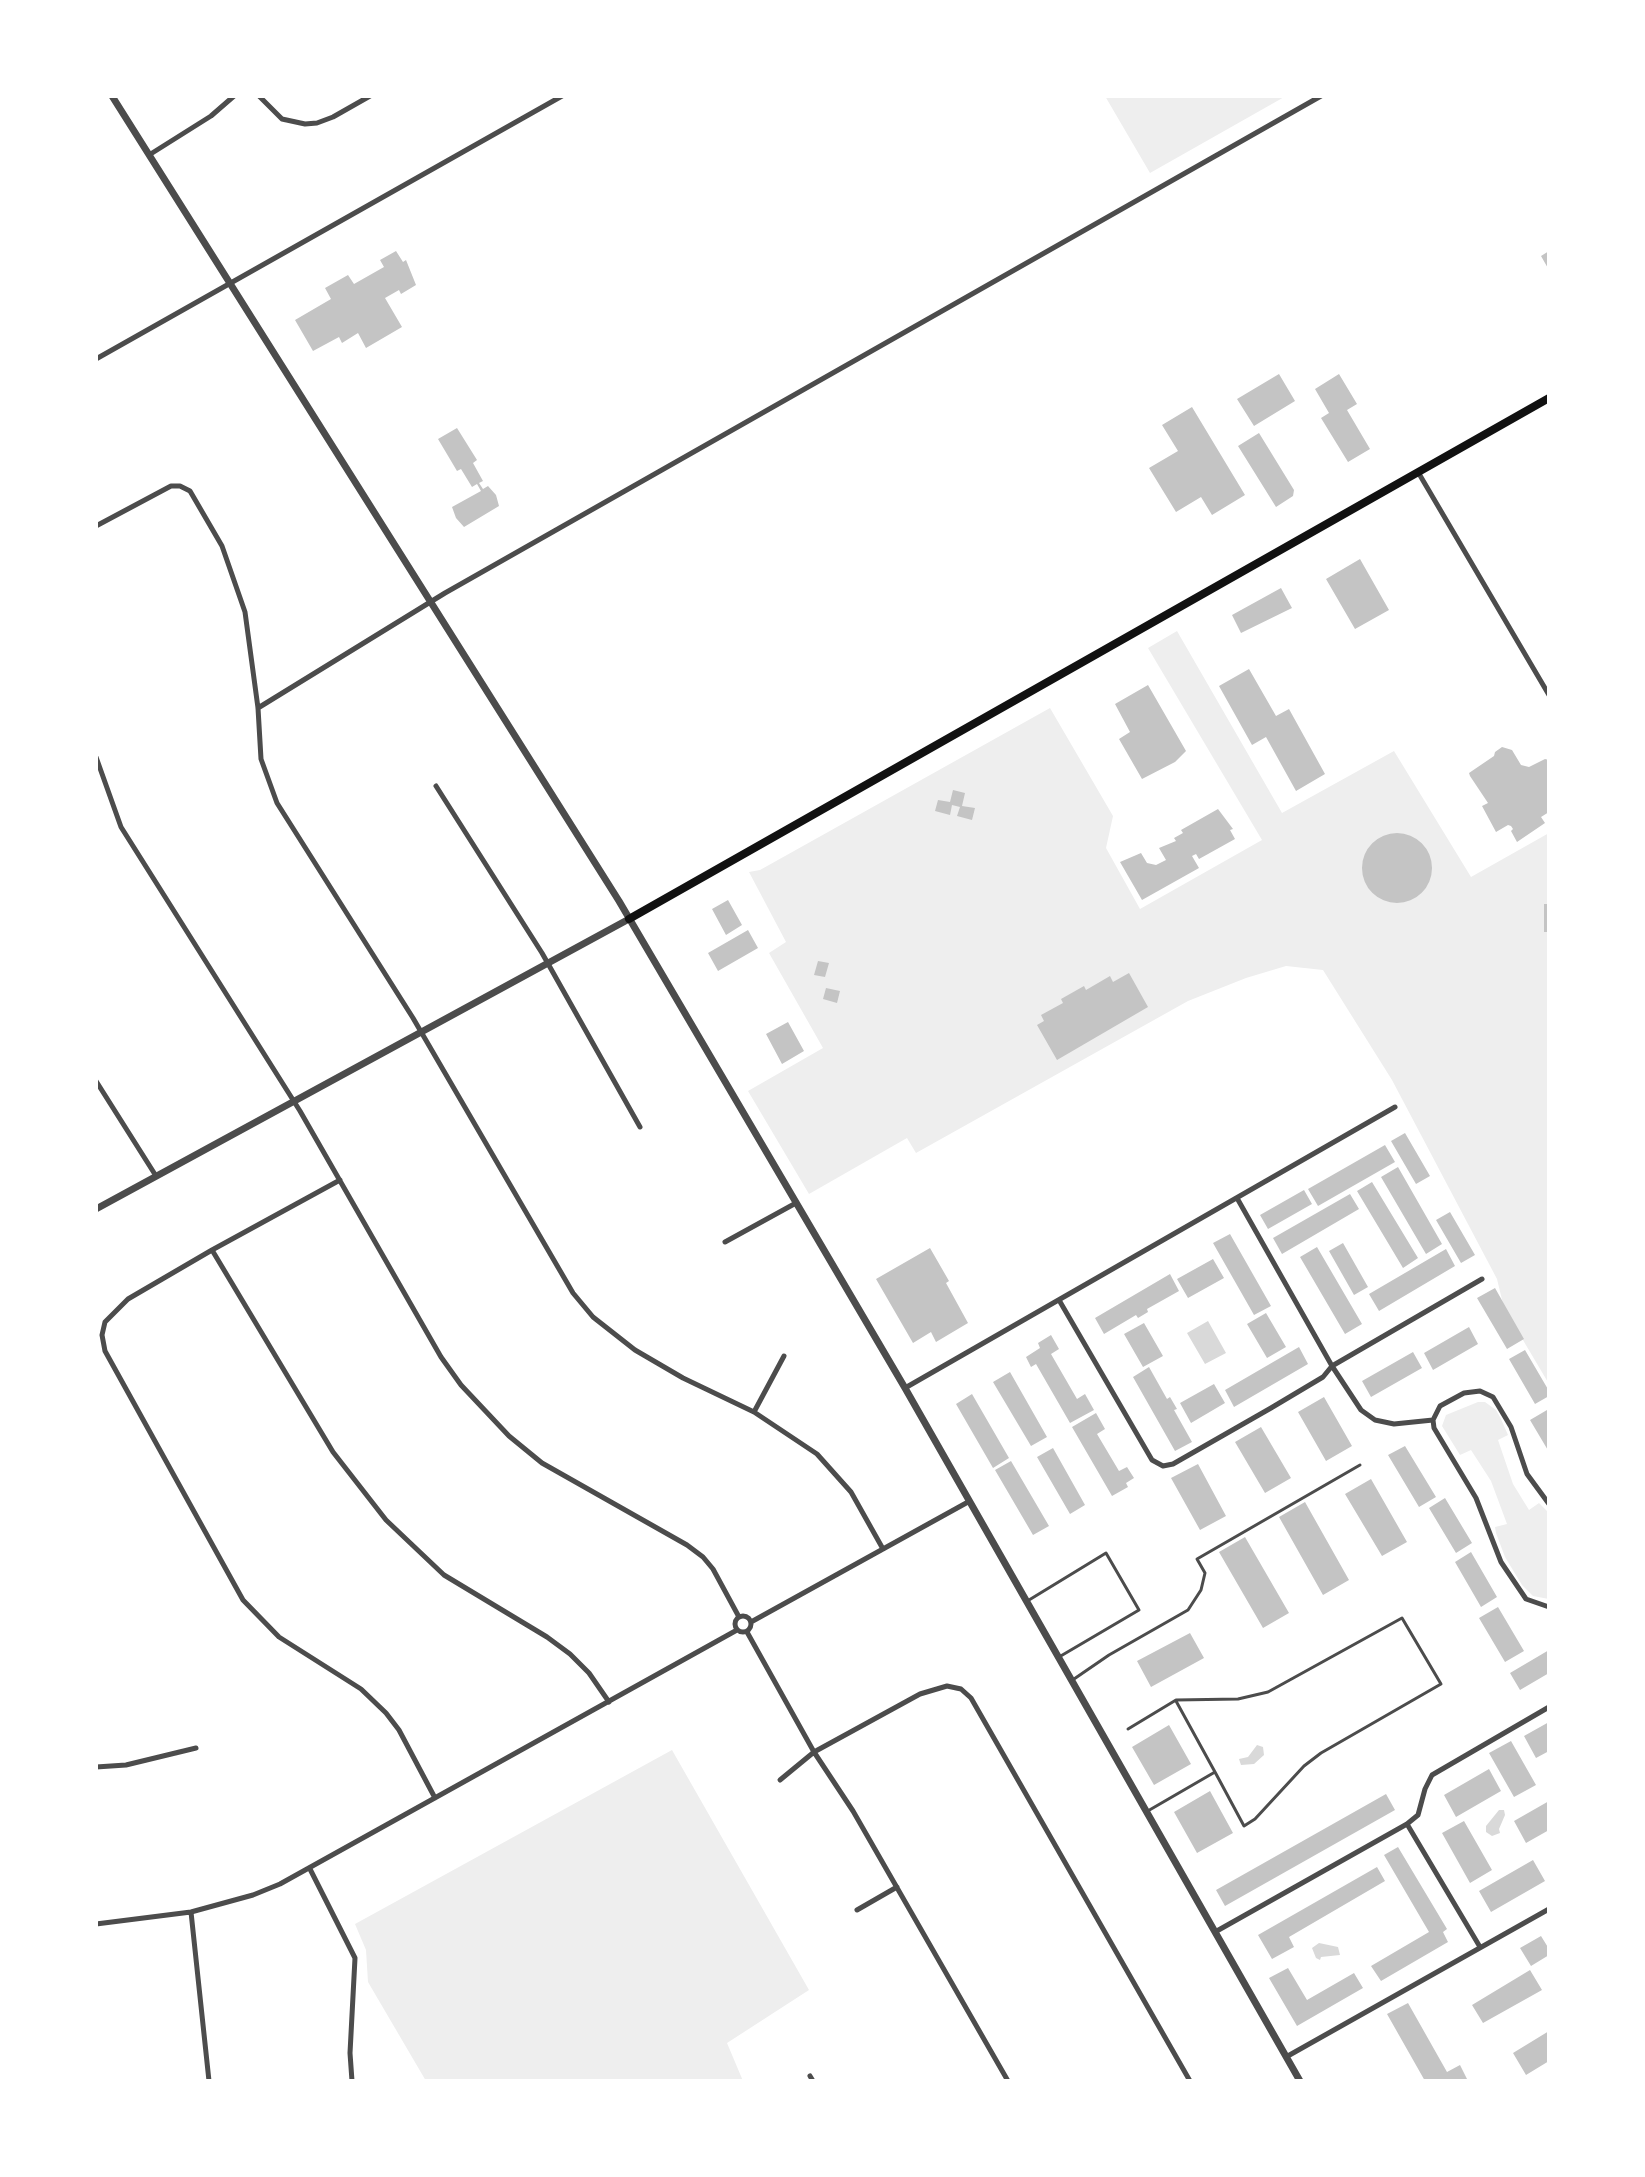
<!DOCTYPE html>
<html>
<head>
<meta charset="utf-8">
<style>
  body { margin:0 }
  #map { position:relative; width:1645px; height:2177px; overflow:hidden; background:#fff; font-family:"Golos Text",sans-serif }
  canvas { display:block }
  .frame { position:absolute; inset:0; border:98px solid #fff; pointer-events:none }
</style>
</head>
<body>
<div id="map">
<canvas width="1645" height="2177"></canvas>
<div class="frame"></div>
</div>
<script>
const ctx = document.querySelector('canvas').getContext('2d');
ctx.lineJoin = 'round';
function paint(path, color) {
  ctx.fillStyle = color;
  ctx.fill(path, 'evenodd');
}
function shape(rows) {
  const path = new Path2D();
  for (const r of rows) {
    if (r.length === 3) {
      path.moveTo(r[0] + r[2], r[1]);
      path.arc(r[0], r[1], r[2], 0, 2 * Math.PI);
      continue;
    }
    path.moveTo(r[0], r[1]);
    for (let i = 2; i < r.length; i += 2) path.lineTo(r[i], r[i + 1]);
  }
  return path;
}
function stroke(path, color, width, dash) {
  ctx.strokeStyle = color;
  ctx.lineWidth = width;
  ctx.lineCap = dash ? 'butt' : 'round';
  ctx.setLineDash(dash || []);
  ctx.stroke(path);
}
paint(shape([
  [1105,96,1286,96,1150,173],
  [1177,631,1282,813,1394,751,1471,877,1549,833,1549,1384,1504,1308,1497,1279,1392,1080,1323,970,1286,966,1246,978,1188,1001,916,1153,907,1138,809,1194,748,1091,823,1048,769,953,786,942,749,872,760,870,1050,708,1113,816,1106,848,1140,909,1262,840,1148,648],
  [1478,1402,1485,1402,1496,1410,1500,1417,1508,1435,1498,1440,1513,1484,1529,1510,1539,1503,1549,1513,1549,1599,1533,1596,1522,1585,1505,1557,1496,1533,1495,1527,1507,1524,1491,1481,1471,1450,1460,1455,1442,1426,1446,1415],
  [672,1750,809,1990,727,2043,743,2081,426,2081,368,1982,366,1950,355,1924]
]), '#eee');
paint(shape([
  [1208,1321,1226,1353,1205,1364,1187,1333],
  [1257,1745,1263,1747,1264,1755,1254,1764,1241,1765,1239,1759,1248,1757],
  [1499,1810,1504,1810,1505,1815,1499,1829,1500,1833,1492,1836,1486,1832,1486,1826],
  [1319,1943,1338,1947,1340,1955,1321,1957,1320,1960,1316,1958,1312,1948]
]), '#d9d9d9');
paint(shape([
  [396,251,403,262,406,260,416,285,401,294,399,290,385,298,402,327,366,348,358,333,342,343,339,337,313,351,295,320,331,299,325,288,348,275,354,284,384,267,380,260],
  [1549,251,1549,270,1541,256],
  [1279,374,1295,401,1254,426,1237,399],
  [1339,374,1357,404,1347,410,1370,449,1348,462,1321,418,1329,413,1315,389],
  [1192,407,1245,495,1212,515,1201,497,1176,512,1149,468,1178,451,1162,425],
  [457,428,477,460,473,463,483,481,479,483,483,489,488,486,496,495,499,506,464,527,456,518,452,507,481,491,477,484,472,487,461,469,457,471,438,439],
  [1259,433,1294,490,1293,496,1276,507,1238,446],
  [1360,559,1389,610,1355,629,1326,579],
  [1281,588,1292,608,1241,633,1232,615],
  [1249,669,1276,716,1289,709,1325,774,1296,791,1266,737,1252,745,1219,686],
  [1148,685,1186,751,1175,762,1142,779,1119,739,1130,732,1115,704],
  [1502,747,1512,750,1521,765,1529,767,1545,759,1549,760,1549,812,1541,817,1545,823,1517,842,1511,831,1513,829,1511,826,1508,825,1496,832,1482,806,1488,803,1470,776,1469,773,1494,756,1495,752],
  [953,790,965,793,962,806,975,808,972,820,957,816,960,807,952,805,950,815,935,811,938,800,950,802],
  [1218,809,1233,829,1230,830,1235,839,1199,859,1196,854,1192,856,1199,868,1142,900,1120,862,1141,853,1147,863,1156,865,1166,860,1159,848,1176,841,1174,838,1183,833,1181,830],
  [1397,868,35],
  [728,900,742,925,726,935,712,909],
  [1544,904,1549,904,1549,932,1544,932],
  [748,930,758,948,718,971,708,953],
  [818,961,829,963,825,977,814,975],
  [1129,973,1148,1007,1057,1060,1037,1025,1044,1021,1041,1015,1063,1003,1061,999,1084,986,1086,990,1110,976,1113,982],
  [826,988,840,991,837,1003,823,999],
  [788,1022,804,1051,782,1064,766,1034],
  [1405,1133,1430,1176,1416,1184,1391,1141],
  [1385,1145,1395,1162,1318,1206,1308,1189],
  [1398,1167,1442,1244,1426,1254,1381,1177],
  [1372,1182,1418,1258,1403,1268,1357,1191],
  [1304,1190,1312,1204,1268,1229,1260,1215],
  [1350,1194,1359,1209,1282,1254,1273,1238],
  [1450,1212,1475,1255,1461,1263,1436,1220],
  [1230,1234,1271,1306,1254,1315,1213,1243],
  [1343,1243,1368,1287,1354,1295,1329,1251],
  [1317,1247,1362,1324,1345,1334,1300,1257],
  [930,1248,949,1281,946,1283,968,1323,936,1342,931,1332,913,1343,876,1279],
  [1446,1249,1455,1266,1379,1311,1369,1294],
  [1213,1259,1224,1278,1188,1298,1177,1279],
  [1170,1274,1179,1291,1147,1309,1148,1312,1138,1318,1136,1315,1104,1334,1095,1318],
  [1495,1288,1524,1339,1507,1349,1477,1298],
  [1266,1313,1286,1347,1267,1358,1247,1324],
  [1144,1323,1163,1356,1143,1367,1124,1334],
  [1469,1327,1478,1344,1433,1370,1424,1353],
  [1051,1335,1059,1349,1051,1354,1077,1399,1085,1394,1094,1410,1070,1423,1036,1364,1031,1367,1026,1357,1040,1348,1038,1343],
  [1299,1347,1308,1364,1234,1407,1225,1390],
  [1525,1350,1549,1391,1549,1396,1535,1404,1509,1359],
  [1413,1352,1422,1368,1371,1397,1362,1381],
  [1149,1367,1167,1399,1170,1397,1177,1409,1174,1410,1192,1442,1175,1451,1133,1377],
  [1010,1372,1047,1437,1031,1446,993,1382],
  [1214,1384,1225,1403,1191,1423,1180,1403],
  [972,1394,1009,1458,993,1468,956,1404],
  [1324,1397,1352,1446,1326,1461,1298,1412],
  [1547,1410,1549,1413,1549,1452,1530,1420],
  [1096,1413,1105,1429,1097,1434,1119,1471,1127,1467,1134,1478,1126,1483,1128,1487,1112,1496,1072,1427],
  [1261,1427,1291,1478,1265,1493,1235,1442],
  [1405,1446,1436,1497,1419,1507,1388,1455],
  [1053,1448,1085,1505,1070,1514,1037,1457],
  [1011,1461,1049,1526,1033,1535,995,1470],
  [1198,1464,1226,1516,1200,1530,1171,1478],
  [1371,1479,1407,1542,1382,1556,1345,1494],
  [1445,1498,1472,1543,1456,1553,1429,1508],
  [1305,1502,1349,1580,1323,1595,1279,1517],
  [1245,1537,1289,1613,1263,1628,1219,1552],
  [1471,1552,1497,1597,1481,1607,1455,1562],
  [1498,1607,1524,1651,1505,1662,1479,1618],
  [1190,1633,1204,1658,1151,1687,1137,1661],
  [1549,1650,1549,1673,1520,1690,1510,1673],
  [1549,1722,1549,1751,1536,1758,1524,1736],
  [1169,1725,1191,1764,1154,1785,1132,1747],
  [1511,1741,1536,1785,1514,1797,1489,1753],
  [1489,1769,1501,1791,1456,1817,1444,1795],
  [1210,1791,1233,1833,1197,1853,1174,1812],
  [1386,1794,1395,1810,1225,1906,1216,1890],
  [1549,1801,1549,1830,1526,1843,1514,1821],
  [1464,1821,1492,1870,1470,1883,1442,1833],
  [1398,1847,1447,1929,1443,1932,1448,1942,1381,1981,1371,1966,1429,1932,1384,1855],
  [1533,1860,1545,1881,1491,1912,1479,1891],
  [1377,1867,1385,1881,1289,1937,1294,1947,1272,1959,1258,1935],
  [1541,1936,1549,1949,1549,1955,1531,1966,1520,1948],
  [1288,1968,1307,2000,1354,1973,1363,1988,1297,2026,1269,1978],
  [1530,1970,1542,1990,1483,2023,1472,2005],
  [1408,2003,1447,2072,1460,2065,1468,2081,1425,2081,1387,2014],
  [1549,2031,1549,2061,1526,2075,1513,2053]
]), '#c4c4c4');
stroke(shape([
  [1029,1600,1106,1553,1139,1610,1059,1657],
  [1074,1679,1109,1655,1188,1610,1201,1590,1205,1573,1197,1559,1360,1465],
  [1128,1729,1176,1700,1238,1699,1268,1692,1402,1618,1441,1684,1321,1753,1304,1766,1255,1819,1244,1826,1215,1772],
  [1146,1812,1215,1772,1176,1701]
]), '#4c4c4c', 3);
stroke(shape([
  [259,96,282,119,305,124,317,123,333,117,370,96],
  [149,155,211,116,234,96],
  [96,359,562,96],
  [1418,472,1549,695],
  [96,526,171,486,180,486,190,491,222,546,245,612,258,708,261,759,277,803,413,1018,573,1293,593,1317,635,1350,683,1378,754,1412,817,1454,851,1492,883,1549],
  [258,708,445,593,1321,96],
  [96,757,121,827,300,1111,441,1357,461,1385,509,1436,542,1463,687,1545,703,1557,713,1569,739,1617],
  [436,786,542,953,640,1127],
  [96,1081,156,1176],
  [340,1180,212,1250,128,1299,105,1322,102,1335,105,1351,243,1600,279,1637,361,1689,386,1713,399,1730,435,1798],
  [1237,1198,1332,1366,1361,1410,1375,1420,1394,1424,1433,1420],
  [725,1242,796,1203],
  [212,1250,333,1452,386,1520,444,1575,547,1637,570,1654,589,1673,609,1702],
  [1059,1300,1152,1460,1163,1466,1173,1464,1271,1408,1323,1377,1332,1366,1482,1279],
  [905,1388,1395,1107],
  [754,1412,784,1356],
  [1549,1504,1527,1474,1511,1427,1493,1397,1480,1391,1464,1393,1440,1406,1433,1420,1434,1428,1476,1498,1501,1562,1526,1599,1549,1607],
  [743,1624,8],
  [751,1622,968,1502],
  [747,1632,814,1752,853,1811,1008,2081],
  [96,1767,126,1765,196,1748],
  [780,1780,814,1752,920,1694,947,1686,961,1689,971,1698,1190,2081],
  [1407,1824,1480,1947],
  [310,1869,355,1958,350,2053,352,2081],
  [857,1910,897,1887],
  [191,1912,209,2081],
  [96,1924,191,1912,253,1895,280,1884,737,1630],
  [1215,1932,1407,1824,1418,1815,1425,1789,1432,1775,1549,1707],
  [1286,2057,1549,1909],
  [810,2076,813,2081]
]), '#4c4c4c', 5);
stroke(shape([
  [112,96,619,901,905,1388,1300,2081],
  [96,1209,629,919]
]), '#4c4c4c', 7);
stroke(shape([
  [629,919,1549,398]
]), '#111', 8);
</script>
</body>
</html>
